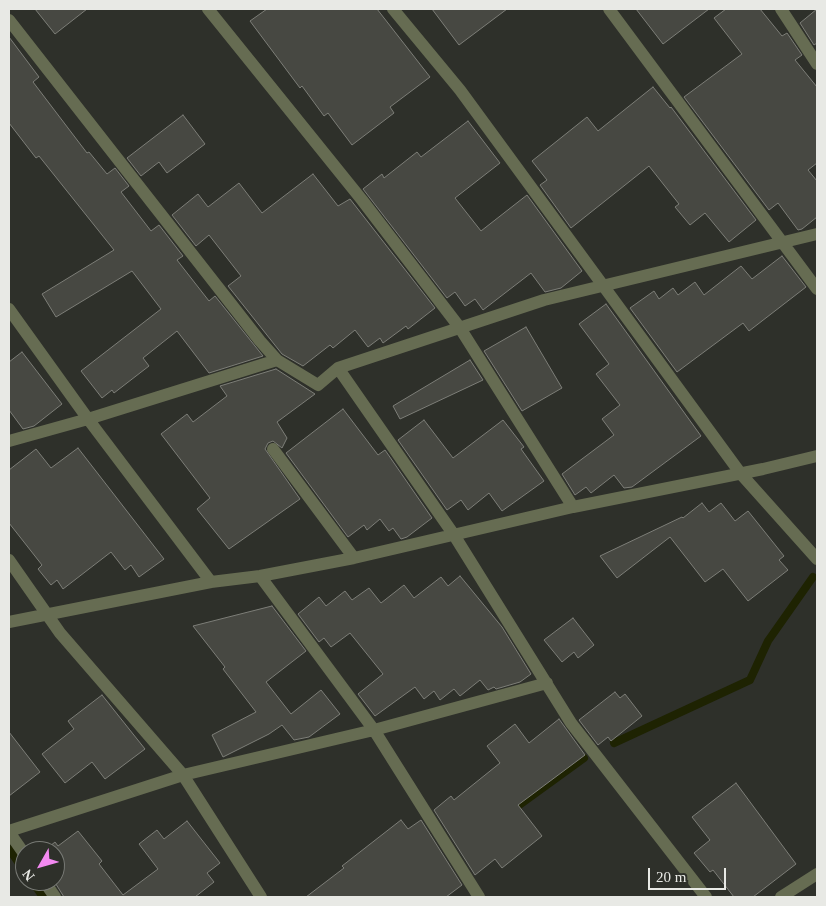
<!DOCTYPE html>
<html>
<head>
<meta charset="utf-8">
<style>
  body { margin:0 }
  #map { position:relative; width:826px; height:906px; overflow:hidden; background:#2e302a; font-family:"Times New Roman",serif }
  canvas { display:block }
  .frame { position:absolute; inset:0; border:10px solid #e8e9e5; pointer-events:none }
  .north { position:absolute; left:15px; top:841px; width:50px; height:50px; box-sizing:border-box; background:#2e302a; border:1px solid #787a75; border-radius:50%; rotate:232deg; font-size:14px; font-weight:700; line-height:20px; text-align:center; color:#e8e9e5 }
  .north::after { content:''; display:block; margin:auto; width:18px; height:22px; background:#f389f1; clip-path:polygon(50% 0,100% 100%,50% 72%,0 100%) }
  .scale { position:absolute; left:648px; top:868px; width:78px; height:22px; box-sizing:border-box; border:2px solid #e8e9e5; border-top:0; padding-left:6px; font-size:15px; line-height:18px; white-space:nowrap; color:#e8e9e5; -webkit-text-stroke:4px #2e302a; paint-order:stroke }
</style>
</head>
<body>
<div id="map">
<canvas width="826" height="906"></canvas>
<div class="frame"></div>
<div class="north">N</div>
<div class="scale">20 m</div>
</div>
<script>
const ctx = document.querySelector('canvas').getContext('2d');
ctx.lineJoin = 'round';
function shape(rows) {
  const path = new Path2D();
  for (const r of rows) {
    path.moveTo(r[0], r[1]);
    for (let i = 2; i < r.length; i += 2) path.lineTo(r[i], r[i + 1]);
  }
  return path;
}
function stroke(path, color, width, dash) {
  ctx.strokeStyle = color;
  ctx.lineWidth = width;
  ctx.lineCap = dash ? 'butt' : 'round';
  ctx.setLineDash(dash || []);
  ctx.stroke(path);
}
function paint(path, color) {
  ctx.fillStyle = color;
  ctx.fill(path, 'evenodd');
}
stroke(shape([
  [614,743,750,680,768,641,813,577],
  [511,811,584,758],
  [9,849,25,872],
  [32,881,43,897]
]), '#1e2302', 8);
const building = shape([
  [35,9,87,9,55,34,35,9],
  [267,9,377,9,430,77,390,107,394,113,352,145,328,113,324,116,302,86,300,88,250,21,267,9],
  [432,9,507,9,459,45,432,9],
  [636,9,709,9,663,44,636,9],
  [726,9,760,9,782,36,787,33,802,55,795,60,817,87,817,163,808,170,817,181,817,217,802,229,798,230,778,203,769,210,684,97,742,54,714,18,726,9],
  [817,9,817,43,814,45,800,23,817,9],
  [9,37,39,77,33,82,87,153,89,152,107,174,115,168,129,186,121,192,151,231,159,225,183,256,177,260,209,301,215,296,263,356,209,373,177,331,143,358,149,366,114,393,112,390,102,398,81,371,161,309,132,271,56,317,42,294,114,250,39,156,36,158,9,123,9,37],
  [653,87,670,108,671,107,756,220,729,242,705,213,690,225,675,207,679,204,649,166,571,228,540,185,547,180,532,161,587,117,598,131,653,87],
  [183,115,205,144,167,173,159,162,141,176,127,158,183,115],
  [468,121,500,163,455,198,481,231,527,195,582,271,561,288,545,292,531,273,483,310,475,299,465,306,455,292,447,298,363,189,382,174,384,178,417,152,421,157,468,121],
  [313,174,338,206,350,199,435,308,408,329,406,326,383,343,380,338,368,347,355,330,333,348,330,345,303,366,282,354,228,286,241,276,209,235,196,246,172,215,198,194,208,207,239,183,262,213,313,174],
  [782,256,806,287,749,331,743,323,677,372,630,308,654,291,659,299,673,288,678,295,695,282,704,295,741,266,752,279,782,256],
  [606,304,701,436,632,487,624,488,614,475,591,493,586,487,575,495,562,474,614,435,602,419,620,405,596,374,609,364,579,324,606,304],
  [526,327,562,388,522,411,484,351,526,327],
  [22,352,62,404,34,426,23,429,9,410,9,362,22,352],
  [470,360,483,380,400,419,393,406,470,360],
  [276,369,315,394,277,422,287,438,282,448,273,441,268,443,265,449,300,499,229,549,197,509,210,498,161,434,187,414,193,422,227,396,220,386,276,369],
  [343,409,378,455,385,450,432,518,407,537,401,539,393,528,389,531,380,519,367,530,364,525,348,537,286,453,343,409],
  [424,420,453,458,503,420,524,447,521,449,544,481,502,511,489,493,468,510,461,500,447,510,398,440,424,420],
  [78,448,164,559,139,577,131,565,125,570,111,552,63,589,57,580,51,585,38,569,42,565,9,523,9,470,36,449,51,468,78,448],
  [702,503,709,512,721,503,735,521,748,511,784,556,779,560,788,570,748,601,723,569,705,582,670,537,617,578,600,556,682,517,683,518,702,503],
  [460,576,502,627,531,674,520,682,496,689,494,687,488,690,480,680,460,696,454,689,440,700,434,691,424,699,415,687,375,716,358,694,383,674,350,633,331,647,324,638,319,642,298,614,319,597,326,606,345,591,352,600,369,588,381,603,404,585,414,598,441,577,448,586,460,576],
  [272,606,306,651,266,682,291,714,321,690,340,714,309,737,294,740,282,725,269,734,223,757,212,735,256,712,223,669,225,667,193,626,272,606],
  [573,618,594,645,578,658,574,652,562,662,544,640,573,618],
  [615,692,620,698,625,694,642,716,611,741,608,737,598,745,579,720,615,692],
  [102,695,145,749,105,779,92,762,65,783,42,754,74,729,68,721,102,695],
  [559,719,585,755,518,805,542,836,502,868,495,859,475,875,434,810,451,796,454,800,500,763,487,746,515,724,529,743,559,719],
  [9,732,40,772,9,796,9,732],
  [736,783,796,864,753,897,734,897,713,870,710,872,694,853,710,840,692,817,736,783],
  [401,820,408,829,421,820,462,885,446,897,306,897,344,868,342,866,401,820],
  [187,821,220,863,207,873,214,882,195,897,64,897,54,881,55,851,44,851,55,842,58,846,78,831,102,861,99,864,123,895,158,869,139,844,157,830,164,839,187,821]
]);
paint(building, '#474842');
stroke(building, '#7d7e78', 1);
stroke(shape([
  [208,9,362,200,460,328,573,507],
  [393,9,460,90,741,474,817,559],
  [609,9,817,289],
  [781,9,817,64],
  [9,20,260,341,277,360,318,385,338,368,544,300,817,234],
  [9,309,88,419,277,360],
  [338,368,454,535,571,723,706,897],
  [9,441,88,419,211,582,9,622],
  [273,449,354,558],
  [9,560,60,633,183,775,261,897],
  [260,576,374,730,479,897],
  [211,582,260,576,354,558,573,507,763,469,817,456],
  [9,831,183,775,374,730,547,683],
  [9,832,25,855],
  [44,881,55,897],
  [781,897,817,874]
]), '#666c52', 12);
</script>
</body>
</html>
